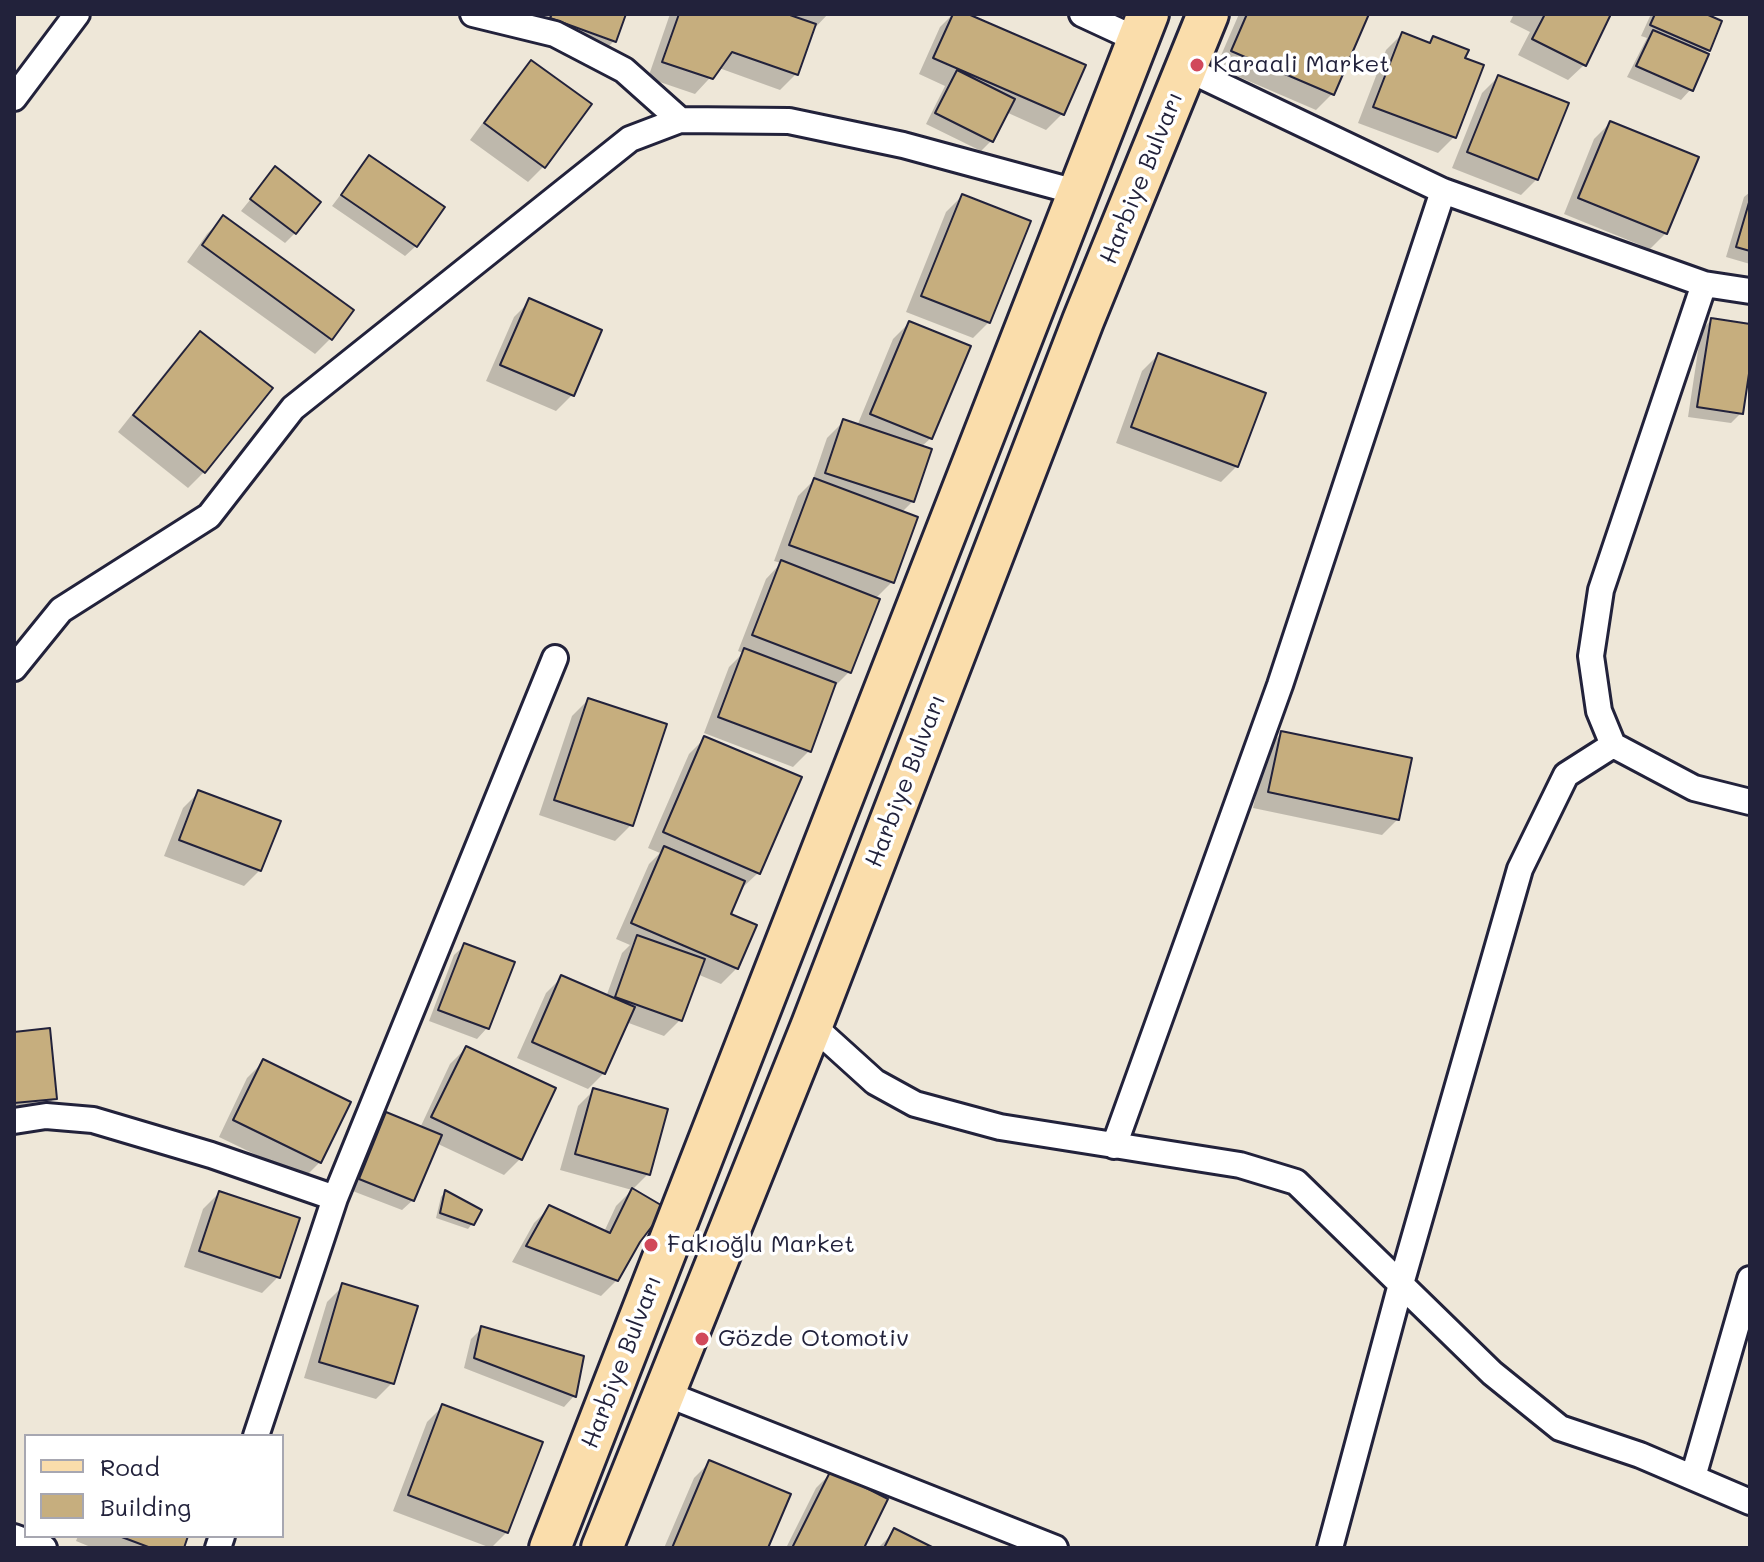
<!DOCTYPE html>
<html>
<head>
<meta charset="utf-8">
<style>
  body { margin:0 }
  #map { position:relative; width:1764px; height:1562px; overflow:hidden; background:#eee7d8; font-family:Mali,sans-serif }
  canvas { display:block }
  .frame { position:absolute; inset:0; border:16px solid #22223b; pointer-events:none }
  .legend { position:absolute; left:24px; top:1434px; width:260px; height:104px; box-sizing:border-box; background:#fff; border:2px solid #a7a7b1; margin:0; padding:10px 14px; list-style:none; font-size:24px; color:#22223b }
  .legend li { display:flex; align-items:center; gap:16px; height:40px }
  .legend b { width:40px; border:2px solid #a7a7b1 }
</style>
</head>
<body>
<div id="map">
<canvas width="1764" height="1562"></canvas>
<div class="frame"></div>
<ul class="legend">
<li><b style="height:10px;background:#faddab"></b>Road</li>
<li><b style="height:22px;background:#c6ae7e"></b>Building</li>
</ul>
</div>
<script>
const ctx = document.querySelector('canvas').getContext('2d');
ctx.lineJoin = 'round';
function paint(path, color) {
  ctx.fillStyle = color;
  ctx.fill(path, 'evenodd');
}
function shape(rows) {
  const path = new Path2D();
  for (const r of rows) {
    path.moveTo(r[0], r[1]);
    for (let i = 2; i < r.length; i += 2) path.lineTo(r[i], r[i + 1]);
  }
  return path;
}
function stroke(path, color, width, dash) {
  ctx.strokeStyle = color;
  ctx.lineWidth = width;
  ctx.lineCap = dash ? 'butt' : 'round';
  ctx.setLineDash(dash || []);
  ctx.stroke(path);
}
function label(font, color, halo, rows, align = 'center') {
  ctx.font = font + ' Mali,sans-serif';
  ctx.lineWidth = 7;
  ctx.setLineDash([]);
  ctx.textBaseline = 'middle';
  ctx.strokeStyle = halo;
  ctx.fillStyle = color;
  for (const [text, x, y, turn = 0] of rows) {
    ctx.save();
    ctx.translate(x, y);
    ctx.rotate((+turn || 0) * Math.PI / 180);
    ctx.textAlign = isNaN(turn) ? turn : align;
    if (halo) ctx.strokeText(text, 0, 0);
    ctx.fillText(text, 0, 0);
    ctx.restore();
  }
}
paint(shape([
  [543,14,624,14,614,41,598,57,535,34],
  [670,14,828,14,811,32,796,74,780,90,719,68,695,94,648,78],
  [953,14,963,14,1062,114,1046,130,1006,112,991,141,981,151,926,124,945,86,919,74,940,27],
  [1239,14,1364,14,1367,15,1332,94,1316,110,1216,67],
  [1514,14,1609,14,1584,65,1568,80,1518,55,1530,32,1510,22],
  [1651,14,1701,14,1708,50,1704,54,1691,89,1681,100,1627,77,1647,38,1641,36],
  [1402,34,1428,44,1433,39,1463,59,1454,137,1438,153,1358,123,1386,50],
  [531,62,544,166,528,182,470,140,516,78],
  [1498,77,1537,179,1521,195,1452,168,1482,93],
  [1610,123,1666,233,1650,249,1564,214,1594,139],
  [369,157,416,246,405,256,332,206],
  [275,169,295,233,285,243,241,211],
  [1750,192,1750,264,1726,257,1744,197],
  [962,196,989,322,973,338,906,312,946,212],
  [223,218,331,338,315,354,187,262,207,234],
  [530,301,572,395,556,411,486,381,514,317],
  [1711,320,1750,326,1750,353,1741,413,1731,423,1688,417,1701,331],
  [909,323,931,438,921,447,913,501,901,513,916,518,892,582,875,599,849,672,832,689,809,751,793,767,704,733,729,667,743,653,738,651,766,579,781,563,774,561,798,496,812,482,827,438,843,422,857,426,893,339],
  [200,333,204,472,188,488,118,432,184,349],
  [1158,355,1237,466,1221,482,1116,443,1142,371],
  [588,700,631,825,615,841,539,815,572,716],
  [1282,733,1398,819,1382,835,1253,808,1266,749],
  [705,738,758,873,742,888,740,888,728,915,737,968,721,984,697,974,680,1020,664,1036,626,1022,604,1073,588,1089,517,1058,546,993,562,977,606,997,622,953,630,945,616,939,649,864,660,853,648,848,689,754],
  [199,792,260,870,244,886,164,856,183,808],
  [465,945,513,963,487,1028,477,1039,429,1021,454,955],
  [14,1034,55,1098,44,1108,14,1111],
  [466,1048,520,1159,504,1175,436,1143,413,1200,402,1210,350,1190,376,1125,386,1114,420,1128,450,1064],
  [263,1062,320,1162,304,1178,219,1137,247,1078],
  [594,1090,666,1110,648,1174,632,1190,638,1241,617,1280,601,1296,512,1262,534,1223,550,1207,604,1232,616,1206,632,1190,560,1170,578,1106],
  [445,1192,472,1224,468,1229,436,1218,441,1197],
  [219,1193,278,1277,262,1293,184,1267,203,1209],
  [343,1286,392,1383,376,1399,304,1378,327,1302],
  [482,1328,574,1396,564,1407,464,1368,471,1339],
  [443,1406,507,1532,491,1548,393,1511,427,1422],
  [710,1462,766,1548,664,1548,694,1478],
  [832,1472,861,1548,786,1548,816,1488],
  [895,1531,929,1548,878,1548],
  [78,1536,186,1536,181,1548,93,1548,76,1541]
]), '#0003');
const building = shape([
  [552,14,626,14,616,42,550,18,552,14],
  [679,14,787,14,816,24,798,75,732,52,713,79,662,62,679,14],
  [953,14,968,14,1086,65,1064,115,933,58,953,14],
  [1247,14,1369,14,1334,95,1231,51,1247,14],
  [1541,14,1611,14,1586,66,1532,39,1544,16,1541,14],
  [1655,14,1706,14,1722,21,1710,51,1650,25,1655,14],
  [1653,30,1709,54,1693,91,1636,66,1653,30],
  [1402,32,1430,43,1433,36,1469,50,1465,58,1484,65,1456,138,1373,107,1402,32],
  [531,60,592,104,545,168,484,123,531,60],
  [957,70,1015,99,993,142,935,113,957,70],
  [1498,75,1569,103,1538,180,1467,152,1498,75],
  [1610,121,1699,157,1667,234,1578,198,1610,121],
  [369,155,445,207,417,247,341,195,369,155],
  [275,166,321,202,296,234,250,199,275,166],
  [962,194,1031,221,990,323,921,296,962,194],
  [1750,199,1750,251,1736,247,1750,199],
  [223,215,354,310,332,340,202,245,223,215],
  [529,298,602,330,574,396,500,365,529,298],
  [1711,318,1750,324,1750,367,1743,414,1697,407,1711,318],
  [909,321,971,346,932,439,870,414,909,321],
  [200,331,273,388,205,473,133,415,200,331],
  [1158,353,1266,393,1238,467,1131,427,1158,353],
  [843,419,932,449,914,502,825,473,843,419],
  [814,478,918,517,894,583,789,545,814,478],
  [781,560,880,599,851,673,752,635,781,560],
  [744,648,836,683,811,752,718,717,744,648],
  [588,698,667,724,633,826,554,800,588,698],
  [1281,731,1412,758,1399,820,1268,792,1281,731],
  [704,736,802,777,760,874,663,832,704,736],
  [198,790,281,821,261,871,179,840,198,790],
  [664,846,745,881,731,914,757,925,738,969,631,923,664,846],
  [637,935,705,959,682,1021,615,997,637,935],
  [464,943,515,962,489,1029,438,1010,464,943],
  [561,975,635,1007,605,1074,532,1042,561,975],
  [50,1028,57,1099,14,1103,14,1032,50,1028],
  [466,1046,556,1088,522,1160,431,1117,466,1046],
  [263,1059,351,1102,321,1163,233,1120,263,1059],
  [593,1088,668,1109,650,1175,575,1154,593,1088],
  [386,1112,442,1135,414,1201,359,1179,386,1112],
  [632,1188,666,1208,640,1242,618,1281,526,1246,549,1205,610,1233,632,1188],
  [445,1190,482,1210,474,1225,440,1213,445,1190],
  [219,1191,300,1218,280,1278,199,1251,219,1191],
  [342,1283,418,1306,394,1384,319,1362,342,1283],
  [481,1326,584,1356,576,1397,474,1358,481,1326],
  [442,1404,543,1442,508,1533,408,1495,442,1404],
  [709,1460,791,1494,768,1548,672,1548,709,1460],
  [831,1470,888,1499,864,1548,792,1548,831,1470],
  [894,1528,934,1548,884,1548,894,1528],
  [119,1536,188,1536,184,1548,151,1548,119,1536]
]);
paint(building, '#c6ae7e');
stroke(building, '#22223b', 2);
const street = shape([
  [473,14,555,34,624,70,680,120],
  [1082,14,1138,40],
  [1187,69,1443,191,1704,284,1750,291],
  [14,98,77,14],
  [1704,284,1601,590,1591,656,1599,711,1613,745,1694,788,1750,802],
  [14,668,61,610,209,516,293,408,630,139,680,120,789,121,903,145,1080,193],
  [812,1025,875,1082,915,1104,1000,1127,1240,1165,1296,1182,1492,1373,1560,1428,1640,1455,1750,1502],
  [14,1121,46,1116,93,1120,211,1155,335,1198],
  [1114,1146,1280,685,1443,191],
  [664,1393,1055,1548],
  [256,1436,335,1198,555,658],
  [1693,1477,1750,1279],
  [14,1537,44,1548],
  [218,1548,222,1536],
  [1330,1548,1401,1284,1520,869,1566,775,1613,745]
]);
const primary = shape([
  [550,1548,1148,14],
  [602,1548,812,1025,1083,321,1208,14]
]);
stroke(street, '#22223b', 30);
stroke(primary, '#22223b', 46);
stroke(street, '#fff', 24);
stroke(primary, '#faddab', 40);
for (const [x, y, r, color] of [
  [1197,65,8,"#d1495b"],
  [651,1245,8,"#d1495b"],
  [702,1339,8,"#d1495b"]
]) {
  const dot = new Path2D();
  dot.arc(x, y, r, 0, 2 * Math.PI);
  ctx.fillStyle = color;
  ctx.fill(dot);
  stroke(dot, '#fff', 3);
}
label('24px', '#22223b', '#fff', [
  ["Karaali Market",1213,65],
  ["Fakıoğlu Market",667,1245],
  ["Gözde Otomotiv",718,1339]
], 'left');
label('24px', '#22223b', '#fff', [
  ["Harbiye Bulvarı",1142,178,-68],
  ["Harbiye Bulvarı",906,781,-69],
  ["Harbiye Bulvarı",622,1362,-69]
]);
</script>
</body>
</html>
